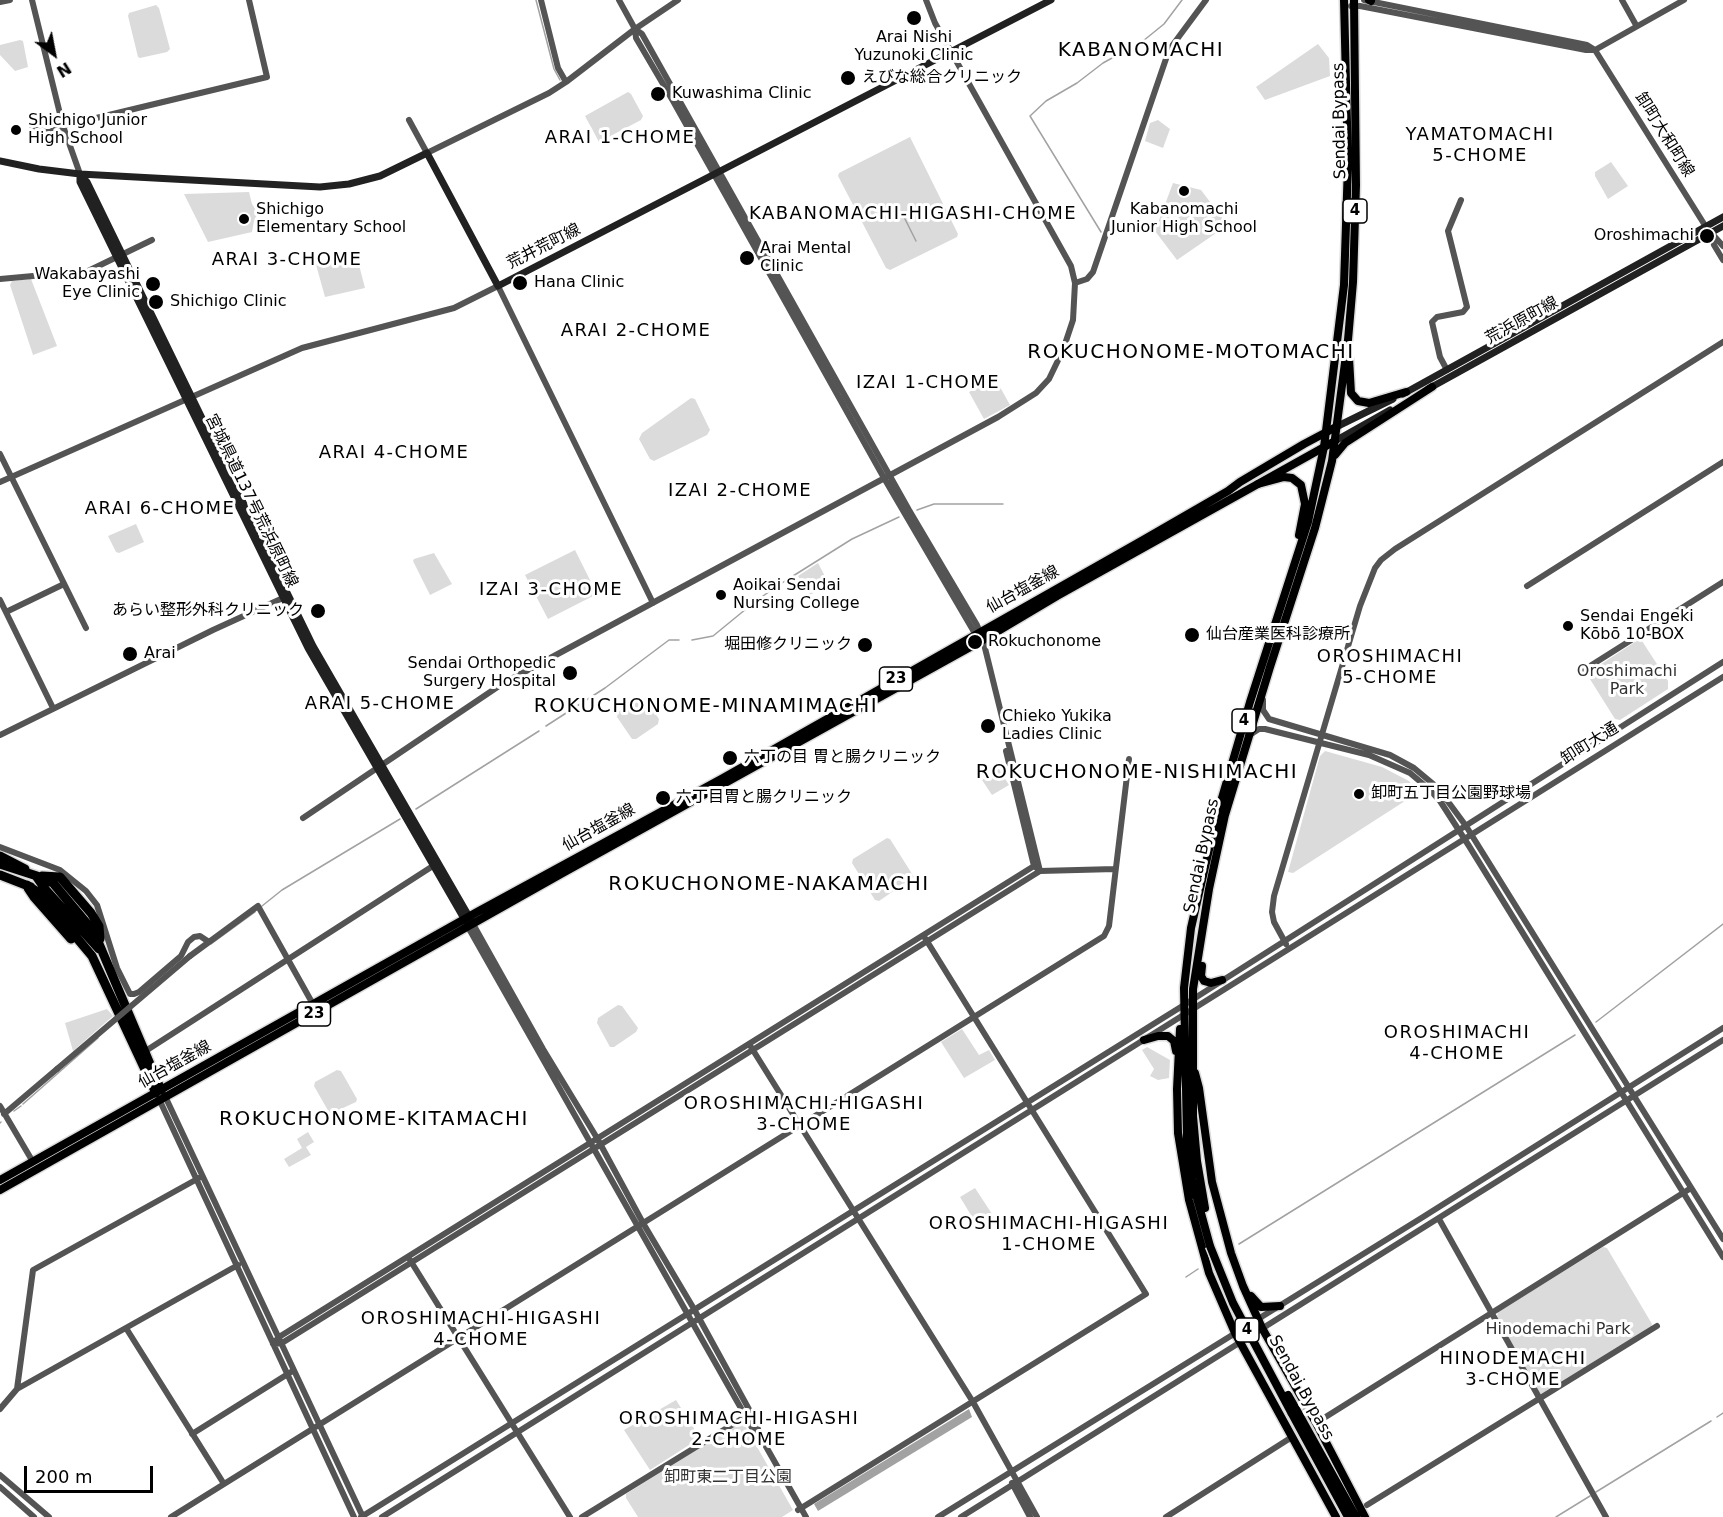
<!DOCTYPE html>
<html>
<head>
<meta charset="utf-8">
<style>
  body { margin:0 }
  #map { position:relative; width:1723px; height:1517px; overflow:hidden; background:#fff; font-family:"DejaVu Sans",sans-serif }
  canvas { display:block }
  .north { position:absolute; left:24px; top:24px; width:60px; height:60px; -webkit-text-stroke:4px #fff; paint-order:stroke; rotate:148deg; font-size:16px; font-weight:700; line-height:24px; text-align:center; color:#000 }
  .north::after { content:''; display:block; margin:auto; width:21px; height:27px; background:#000; clip-path:polygon(50% 0,100% 100%,50% 72%,0 100%) }
  .scale { position:absolute; left:24px; top:1466px; width:129px; height:27px; box-sizing:border-box; border:3px solid #000; border-top:0; padding-left:8px; font-size:18px; line-height:21px; white-space:nowrap; color:#000; -webkit-text-stroke:4px #fff; paint-order:stroke }
</style>
</head>
<body>
<div id="map">
<canvas width="1723" height="1517"></canvas>
<div class="north">N</div>
<div class="scale">200 m</div>
</div>
<script>
const ctx = document.querySelector('canvas').getContext('2d');
ctx.lineJoin = 'round';
function paint(path, color) {
  ctx.fillStyle = color;
  ctx.fill(path, 'evenodd');
}
function shape(rows) {
  const path = new Path2D();
  for (const r of rows) {
    path.moveTo(r[0], r[1]);
    for (let i = 2; i < r.length; i += 2) path.lineTo(r[i], r[i + 1]);
  }
  return path;
}
function stroke(path, color, width, dash) {
  ctx.strokeStyle = color;
  ctx.lineWidth = width;
  ctx.lineCap = dash ? 'butt' : 'round';
  ctx.setLineDash(dash || []);
  ctx.stroke(path);
}
function label(font, color, halo, rows, align = 'center') {
  ctx.font = font + ' "DejaVu Sans","Noto Sans JP",sans-serif';
  ctx.lineWidth = 6;
  ctx.setLineDash([]);
  ctx.textBaseline = 'middle';
  ctx.strokeStyle = halo;
  ctx.fillStyle = color;
  for (const [text, x, y, turn = 0] of rows) {
    ctx.save();
    ctx.translate(x, y);
    ctx.rotate((+turn || 0) * Math.PI / 180);
    ctx.textAlign = isNaN(turn) ? turn : align;
    if (halo) ctx.strokeText(text, 0, 0);
    ctx.fillText(text, 0, 0);
    ctx.restore();
  }
}
paint(shape([
  [156,5,159,8,170,49,167,52,140,58,138,57,128,16,129,13],
  [20,40,23,41,28,67,15,71,0,55,0,45],
  [1318,44,1329,58,1330,76,1265,100,1256,87],
  [628,92,631,94,643,116,641,120,599,142,585,116],
  [1158,120,1170,129,1163,148,1145,141,1150,123],
  [910,137,958,234,957,237,890,270,886,268,838,176,839,173],
  [1611,162,1628,186,1608,199,1595,176,1595,172],
  [1173,183,1201,190,1223,219,1222,229,1177,260,1155,231],
  [249,192,252,204,258,213,254,221,252,232,208,242,184,194],
  [315,261,358,261,365,288,325,297],
  [31,279,57,346,33,355,10,285,12,281],
  [995,378,1010,405,984,419,969,392],
  [691,398,695,399,710,430,707,435,654,461,650,459,639,439,642,433],
  [136,524,144,542,119,553,116,552,108,536],
  [575,550,597,594,548,619,525,575],
  [434,553,452,584,430,595,413,561,414,559],
  [818,563,829,584,810,595,798,576],
  [1638,640,1642,641,1668,681,1668,689,1620,720,1615,719,1588,676,1589,672],
  [640,697,645,699,659,719,658,724,636,739,632,739,617,717,618,712],
  [1325,751,1382,767,1409,781,1419,792,1293,873,1288,872,1320,756],
  [999,769,1009,785,992,795,982,780],
  [887,838,890,839,914,877,879,901,875,900,852,863,853,859],
  [618,1005,622,1006,638,1028,636,1032,614,1047,610,1047,597,1023,598,1018],
  [107,1009,113,1016,73,1051,65,1023],
  [962,1029,979,1055,989,1050,995,1060,964,1078,941,1042],
  [1147,1047,1170,1060,1169,1078,1158,1080,1150,1076,1154,1069,1142,1050],
  [337,1070,341,1071,357,1099,356,1102,330,1114,314,1086,315,1082],
  [308,1132,314,1142,306,1147,311,1155,289,1167,284,1159,302,1148,297,1139],
  [975,1188,996,1220,980,1230,960,1197],
  [1603,1247,1607,1248,1652,1324,1651,1327,1543,1394,1539,1394,1497,1316,1498,1312],
  [676,1400,700,1438,650,1470,624,1430],
  [740,1422,744,1424,793,1510,782,1517,638,1517,626,1498,626,1494]
]), '#dbdbdb');
paint(shape([
  [969,1409,972,1417,818,1511,814,1504]
]), '#a2a2a2');
stroke(shape([
  [536,0,554,69,560,80],
  [904,217,916,241],
  [1101,232,1030,116,1046,101,1077,83,1103,63,1143,41,1164,24,1182,0],
  [917,510,934,504,1003,504],
  [692,640,713,636,757,600,785,581,852,539,899,517],
  [546,726,605,688,669,640,679,640],
  [416,809,539,731],
  [262,906,282,890,400,819],
  [211,944,255,912],
  [1596,1022,1723,924],
  [23,1104,98,1038],
  [14,1111,21,1106],
  [0,1123,1,1122],
  [1239,1244,1575,1035],
  [1186,1277,1198,1269],
  [1717,1417,1723,1413],
  [1596,1492,1711,1421],
  [1556,1517,1590,1496]
]), '#a2a2a2', 1.5);
const primary = shape([
  [0,1180,477,912,723,778,1143,540,1228,491,1240,482,1304,444,1336,427],
  [0,1190,561,874,983,640,1057,596,1335,441]
]);
const trunk = shape([
  [1369,0,1371,1],
  [1349,358,1351,393,1358,401,1369,403,1406,392],
  [1335,455,1345,443,1432,387],
  [1258,484,1284,477,1292,478,1301,485,1305,504,1299,535],
  [1202,966,1201,976,1204,981,1211,983,1222,980],
  [1180,1029,1177,1089,1178,1133,1189,1200,1209,1273,1235,1333,1336,1517],
  [1144,1040,1158,1036,1168,1036,1174,1041,1176,1051],
  [1195,1073,1199,1088,1212,1182,1231,1253,1243,1286,1262,1328,1316,1423,1365,1517],
  [1205,1208,1197,1161,1193,1116,1193,989,1209,889,1225,815,1270,667,1315,528,1332,461,1348,340,1353,282,1356,185,1354,0],
  [1210,1246,1192,1180,1187,1139,1184,988,1191,928,1217,815,1250,702,1308,522,1324,447,1344,285,1348,164,1344,0],
  [1251,1296,1261,1307,1280,1306],
  [1296,1409,1356,1517],
  [1291,1412,1348,1517]
]);
const motorway = shape([
  [0,856,25,869],
  [0,864,40,877],
  [0,875,31,887],
  [36,876,53,883,94,932,161,1090],
  [36,876,45,889,99,949],
  [42,876,60,877,91,913,99,926,100,939],
  [27,885,39,893,92,956,156,1093],
  [28,888,34,897,71,939]
]);
stroke(primary, '#dbdbdb', 11);
stroke(trunk, '#dbdbdb', 11);
stroke(motorway, '#dbdbdb', 12);
stroke(shape([
  [32,0,63,126,80,174],
  [541,0,558,68,566,82],
  [619,0,635,29,642,34,909,510,977,625,983,640,1040,871],
  [1364,0,1587,45,1595,50,1706,227,1723,246],
  [1622,0,1636,25],
  [0,2,10,0],
  [1351,6,1360,6,1586,50,1595,50,1684,0],
  [635,29,636,38,673,101,884,478,977,637],
  [409,120,427,153,549,93,566,82,635,29,678,0],
  [31,125,45,132,50,132,63,126,267,77,249,0],
  [1711,234,1714,245,1723,260],
  [0,279,88,271,152,240],
  [1075,283,1087,279,1093,272,1169,50,1206,0],
  [1447,370,1440,357,1432,322,1437,317,1463,312,1467,307,1448,231,1461,200],
  [0,454,86,628],
  [0,482,302,348,454,308,498,286,653,603],
  [1527,586,1723,462],
  [0,600,53,708],
  [6,612,64,584],
  [1579,673,1723,582],
  [1263,700,1263,710,1269,719,1390,755,1414,768,1438,788,1466,826,1723,1239],
  [0,735,213,630,283,598],
  [1248,736,1259,729,1265,729,1369,755,1410,773,1429,789,1440,801,1469,846,1723,1257],
  [1006,751,1034,866,1039,870],
  [303,818,502,684,998,417,1036,393,1049,379,1063,350,1073,320,1075,283,1071,266,935,23,926,0],
  [0,847,60,870,86,891,97,905,117,968,130,994,134,994,139,992,181,956,188,942,194,937,200,936,209,942],
  [473,924,543,1049,597,1138,643,1223,694,1309,751,1413,764,1443,806,1517],
  [468,927,759,1440],
  [1286,944,1274,922,1272,912,1274,896,1360,606,1375,568,1381,560,1395,549,1723,342],
  [190,956,258,906,314,1006],
  [751,1047,973,1402,1037,1517],
  [144,1052,436,864],
  [164,1094,363,1517],
  [159,1099,354,1517],
  [0,1106,33,1162],
  [4,1114,57,1069],
  [1439,1219,1606,1517],
  [410,1260,570,1517],
  [126,1328,224,1484],
  [273,1344,282,1343,1040,871,1115,869],
  [273,1344,279,1337,1034,866],
  [17,1389,33,1270,199,1178],
  [0,1409,17,1389,238,1265],
  [1316,1423,1691,1188],
  [192,1434,291,1372],
  [0,1475,49,1517],
  [1012,1483,1030,1517],
  [0,1487,34,1517],
  [1367,1505,1657,1326],
  [798,1510,1146,1294,925,938],
  [171,1517,1104,936,1109,926,1129,759],
  [361,1517,1184,1005,1723,662],
  [382,1517,1723,677],
  [582,1517,748,1415],
  [938,1517,1423,1217,1723,1028],
  [961,1517,1723,1040],
  [1166,1517,1292,1437]
]), '#545454', 6);
stroke(shape([
  [0,161,39,169,80,174,320,187,349,184,380,176,427,153,498,286,1051,0],
  [80,174,80,182,308,648,466,922],
  [80,174,87,182,313,646,471,920],
  [1428,389,1723,226],
  [1403,394,1723,217],
  [1336,427,1393,399],
  [1335,441,1390,410]
]), '#212121', 7);
stroke(primary, '#000', 8);
stroke(trunk, '#000', 8);
stroke(motorway, '#000', 9);
const trunkBridge = shape([
  [1210,1246,1233,1303,1291,1412],
  [1288,1395,1296,1409]
]);
stroke(trunkBridge, '#dbdbdb', 11, []);
stroke(shape([
  [57,1069,190,956]
]), '#545454', 6);
stroke(trunkBridge, '#000', 8);
for (const [x, y, r, color] of [
  [914,18,8,"#000"],
  [848,78,8,"#000"],
  [658,94,8,"#000"],
  [16,130,6,"#000"],
  [1184,191,6,"#000"],
  [244,219,6,"#000"],
  [1707,236,8,"#000"],
  [747,258,8,"#000"],
  [520,283,8,"#000"],
  [153,284,8,"#000"],
  [156,302,8,"#000"],
  [721,595,6,"#000"],
  [318,611,8,"#000"],
  [1568,626,6,"#000"],
  [1192,635,8,"#000"],
  [975,642,8,"#000"],
  [865,645,8,"#000"],
  [130,654,8,"#000"],
  [570,673,8,"#000"],
  [988,726,8,"#000"],
  [730,758,8,"#000"],
  [1359,794,6,"#000"],
  [663,798,8,"#000"]
]) {
  const dot = new Path2D();
  dot.arc(x, y, r, 0, 2 * Math.PI);
  ctx.fillStyle = color;
  ctx.fill(dot);
  stroke(dot, '#fff', 2);
}
for (const [x, y, w] of [
  [1355,211,24],
  [896,679,33],
  [1244,721,24],
  [314,1014,33],
  [1247,1330,24]
]) {
  const box = new Path2D();
  box.roundRect(x - w / 2, y - 12, w, 24, 4.5);
  ctx.fillStyle = '#fff';
  ctx.fill(box);
  stroke(box, '#000', 1.5);
}
label('bold 15px', '#000', null, [
  ["4",1355,211],
  ["23",896,679],
  ["4",1244,721],
  ["23",314,1014],
  ["4",1247,1330]
]);
label('16px', '#000', '#fff', [
  ["Arai Nishi",914,38,"center"],
  ["Yuzunoki Clinic",914,56,"center"],
  ["えびな総合クリニック",862,78],
  ["Kuwashima Clinic",672,94],
  ["Shichigo Junior",28,121],
  ["High School",28,139],
  ["Shichigo",256,210],
  ["Elementary School",256,228],
  ["Kabanomachi",1184,210,"center"],
  ["Junior High School",1184,228,"center"],
  ["Oroshimachi",1694,236,"right"],
  ["Arai Mental",760,249],
  ["Clinic",760,267],
  ["Wakabayashi",140,275,"right"],
  ["Eye Clinic",140,293,"right"],
  ["Hana Clinic",534,283],
  ["Shichigo Clinic",170,302],
  ["Aoikai Sendai",733,586],
  ["Nursing College",733,604],
  ["あらい整形外科クリニック",304,611,"right"],
  ["Sendai Engeki",1580,617],
  ["Kōbō 10-BOX",1580,635],
  ["仙台産業医科診療所",1206,635],
  ["Rokuchonome",988,642],
  ["堀田修クリニック",852,645,"right"],
  ["Arai",144,654],
  ["Sendai Orthopedic",556,664,"right"],
  ["Surgery Hospital",556,682,"right"],
  ["Chieko Yukika",1002,717],
  ["Ladies Clinic",1002,735],
  ["六丁の目 胃と腸クリニック",744,758],
  ["卸町五丁目公園野球場",1371,794],
  ["六丁目胃と腸クリニック",676,798]
], 'left');
label('16px', '#000', '#fff', [
  ["Sendai Bypass",1340,121,-91],
  ["卸町大和町線",1664,135,58],
  ["荒井荒町線",544,247,-27],
  ["荒浜原町線",1522,321,-29],
  ["宮城県道137号荒浜原町線",251,501,64],
  ["仙台塩釜線",1023,590,-29],
  ["卸町大通",1590,744,-32],
  ["仙台塩釜線",599,828,-29],
  ["Sendai Bypass",1202,856,-78],
  ["仙台塩釜線",175,1065,-29],
  ["Sendai Bypass",1301,1388,61]
]);
label('16px', '#323232', '#fff', [
  ["Oroshimachi",1627,672],
  ["Park",1627,690],
  ["Hinodemachi Park",1558,1330],
  ["卸町東二丁目公園",728,1478]
]);
ctx.letterSpacing = '1.5px';
label('18px', '#000', '#fff', [
  ["YAMATOMACHI",1480,135],
  ["5-CHOME",1480,156],
  ["ARAI 1-CHOME",620,138],
  ["KABANOMACHI-HIGASHI-CHOME",913,214],
  ["ARAI 3-CHOME",287,260],
  ["ARAI 2-CHOME",636,331],
  ["IZAI 1-CHOME",928,383],
  ["ARAI 4-CHOME",394,453],
  ["IZAI 2-CHOME",740,491],
  ["ARAI 6-CHOME",160,509],
  ["IZAI 3-CHOME",551,590],
  ["OROSHIMACHI",1390,657],
  ["5-CHOME",1390,678],
  ["ARAI 5-CHOME",380,704],
  ["OROSHIMACHI",1457,1033],
  ["4-CHOME",1457,1054],
  ["OROSHIMACHI-HIGASHI",804,1104],
  ["3-CHOME",804,1125],
  ["OROSHIMACHI-HIGASHI",1049,1224],
  ["1-CHOME",1049,1245],
  ["OROSHIMACHI-HIGASHI",481,1319],
  ["4-CHOME",481,1340],
  ["HINODEMACHI",1513,1359],
  ["3-CHOME",1513,1380],
  ["OROSHIMACHI-HIGASHI",739,1419],
  ["2-CHOME",739,1440]
]);
ctx.letterSpacing = '0px';
ctx.letterSpacing = '1.5px';
label('20px', '#000', '#fff', [
  ["KABANOMACHI",1141,51],
  ["ROKUCHONOME-MOTOMACHI",1191,353],
  ["ROKUCHONOME-MINAMIMACHI",706,707],
  ["ROKUCHONOME-NISHIMACHI",1137,773],
  ["ROKUCHONOME-NAKAMACHI",769,885],
  ["ROKUCHONOME-KITAMACHI",374,1120]
]);
ctx.letterSpacing = '0px';
</script>
</body>
</html>
